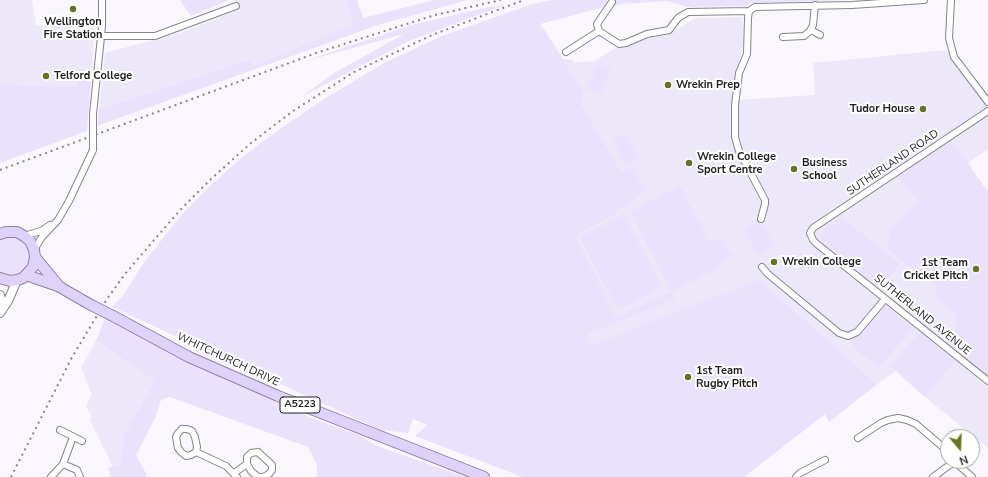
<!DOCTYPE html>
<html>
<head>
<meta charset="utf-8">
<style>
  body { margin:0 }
  #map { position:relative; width:988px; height:477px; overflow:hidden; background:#f9f6fe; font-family:"Nunito Sans",sans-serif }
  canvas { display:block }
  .north { position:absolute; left:940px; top:429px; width:40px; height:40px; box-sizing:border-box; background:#fff; border:1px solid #a5a5a6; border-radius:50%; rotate:161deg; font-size:11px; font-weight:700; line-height:16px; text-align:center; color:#1f1e21 }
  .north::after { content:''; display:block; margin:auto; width:14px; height:18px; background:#657421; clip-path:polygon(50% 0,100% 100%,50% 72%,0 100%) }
</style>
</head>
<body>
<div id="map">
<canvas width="988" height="477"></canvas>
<div class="north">N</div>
</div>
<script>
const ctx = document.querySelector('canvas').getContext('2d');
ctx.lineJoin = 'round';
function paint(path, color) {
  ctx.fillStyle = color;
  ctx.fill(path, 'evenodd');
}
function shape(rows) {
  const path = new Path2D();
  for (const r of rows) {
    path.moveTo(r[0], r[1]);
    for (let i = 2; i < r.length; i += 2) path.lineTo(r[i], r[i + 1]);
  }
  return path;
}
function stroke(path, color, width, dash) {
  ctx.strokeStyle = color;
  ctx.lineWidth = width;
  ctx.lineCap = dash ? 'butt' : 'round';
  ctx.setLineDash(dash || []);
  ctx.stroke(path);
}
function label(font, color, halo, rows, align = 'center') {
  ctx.font = font + ' "Nunito Sans",sans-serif';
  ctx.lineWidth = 4;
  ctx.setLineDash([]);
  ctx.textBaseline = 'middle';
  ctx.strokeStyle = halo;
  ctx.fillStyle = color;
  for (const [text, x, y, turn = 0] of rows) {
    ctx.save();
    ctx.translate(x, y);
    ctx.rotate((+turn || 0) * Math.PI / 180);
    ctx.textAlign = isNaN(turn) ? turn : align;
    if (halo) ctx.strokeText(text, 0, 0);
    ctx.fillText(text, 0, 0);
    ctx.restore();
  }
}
paint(shape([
  [0,0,32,0,36,25,94,28,91,89,0,156],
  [235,0,346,0,352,25,252,66,250,59,99,109,105,53,183,32,237,10],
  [742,17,744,41,737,70,735,100,815,95,813,63,946,50,988,108,988,149,968,163,985,188,988,190,988,448,925,397,896,371,876,385,829,422,825,414,744,477,523,477,415,436,428,425,543,27,563,59,573,60,575,63,594,61,614,49,632,45,651,36,670,33,696,18],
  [96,341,154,381,124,435,120,465,113,467,90,420,92,417,86,406,92,395,81,367]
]), '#ede8f9');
paint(shape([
  [180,0,229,0,191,16],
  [346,0,357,0,363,18,434,0,468,0,378,25,97,126,99,109,250,59,252,66,352,25],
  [552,0,851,0,750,3,747,6,687,7,668,1,623,4,597,9,540,24,583,91,581,105,621,172,633,167,645,191,627,205,616,211,617,213,575,235,616,317,672,292,630,212,680,186,710,243,722,237,732,256,720,262,722,266,672,292,675,299,587,334,591,345,759,280,871,379,876,385,829,422,825,414,744,477,523,477,415,436,427,425,413,419,408,433,381,430,112,307,122,297,145,261,182,214,210,186,241,158,273,134,324,99,384,63,442,36,532,4],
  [505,5,409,41,301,97,334,73,404,34,302,62,411,25,484,8],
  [598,64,611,69,601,94,587,89],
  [77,69,86,69,91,74,87,131,0,163,0,85,77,86],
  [626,133,639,159,626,165,613,140],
  [950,138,985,188,988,190,988,374,948,341,955,330,957,315,935,296,936,286,887,249,890,228,919,202,896,175],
  [624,215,662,287,618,310,580,237],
  [842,217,900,264,880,288,822,241,820,237,822,230],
  [755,223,760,223,764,226,772,240,772,244,760,256,746,235,746,230],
  [12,237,18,238,24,242,29,247,31,261,25,272,13,277,0,274,0,240],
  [889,305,915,325,879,368,854,348,851,338,859,335,884,307],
  [105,318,237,384,309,417,361,436,372,444,465,477,317,477,317,464,308,447,170,397,161,400,155,418,136,455,148,477,111,477,108,468,120,465,124,435,154,381,96,341],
  [920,332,955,360,925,397,890,366]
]), '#eae2fd');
const minor = shape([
  [951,0,949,38,954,57,988,102],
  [612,2,597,24,599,31,619,44,626,43,647,34,669,30,678,18,688,12,749,11],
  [811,30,820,35],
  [101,36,155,36,236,6],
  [783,37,804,36,810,31,813,25,815,5],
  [566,52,599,31],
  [988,111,813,228,810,233,813,240,817,244,988,381],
  [93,114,102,27,102,0],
  [761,219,765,204,765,200,739,151,735,137,735,105,739,73,747,54,748,18,749,11,755,7,852,5,924,0],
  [24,236,41,231,50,225],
  [34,250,42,237,58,220,69,201,93,150],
  [762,267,768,274,839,333,848,336,857,332,885,299],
  [182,429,187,429,192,431,195,437,197,447,196,452,191,455,186,456,181,452,178,448,176,437,178,433,182,429],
  [60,430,82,441],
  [858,438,881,423,888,420,898,418,907,420,916,424,944,448,948,454],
  [196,452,226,466,237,477],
  [258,452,272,465,272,470,269,474,263,477,258,477,251,471,247,464,247,457,251,453,258,452],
  [954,461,972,477],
  [63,464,77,470,80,477],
  [234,473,247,464],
  [51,477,63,464,73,437],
  [796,477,800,473,825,460],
  [933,477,954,462]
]);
const tertiary = shape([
  [0,295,3,307],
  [0,313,8,301,17,280]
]);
const primary = shape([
  [0,234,6,232,17,232,24,236,30,241,34,250,35,257,33,267,23,278,17,280,10,281,0,278],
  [35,257,58,285],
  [26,275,58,286,91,305],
  [113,316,189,357,278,396,484,477]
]);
stroke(minor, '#86848c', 8);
stroke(tertiary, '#86848c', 10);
stroke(primary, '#8e80ab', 12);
stroke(minor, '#fff', 6);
stroke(tertiary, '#fff', 8);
stroke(primary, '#dfd2f9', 10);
stroke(shape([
  [0,170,319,52,435,15,501,0],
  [11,477,71,359,107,299,125,274,155,239,183,207,210,180,251,143,293,111,354,72,432,35,524,0]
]), '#88868c', 2, [2, 4]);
const minorBridge = shape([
  [93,150,93,114]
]);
const primaryBridge = shape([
  [91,305,113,316]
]);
stroke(minorBridge, '#86848c', 8, []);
stroke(primaryBridge, '#8e80ab', 12, []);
stroke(minorBridge, '#fff', 6);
stroke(primaryBridge, '#dfd2f9', 10);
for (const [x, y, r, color] of [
  [73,9,4,"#657421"],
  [46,76,4,"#657421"],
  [668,85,4,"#657421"],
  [923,109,4,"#657421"],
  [689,163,4,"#657421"],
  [794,169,4,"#657421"],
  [774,262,4,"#657421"],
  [976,269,4,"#657421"],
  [688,377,4,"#657421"]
]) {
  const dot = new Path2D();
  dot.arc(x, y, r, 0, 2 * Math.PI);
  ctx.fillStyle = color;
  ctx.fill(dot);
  stroke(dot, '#fff', 1.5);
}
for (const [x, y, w] of [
  [300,405,40]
]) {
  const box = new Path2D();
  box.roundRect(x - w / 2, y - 8, w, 16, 3);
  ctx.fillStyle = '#fff';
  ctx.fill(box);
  stroke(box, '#1f1e21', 1);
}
label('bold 10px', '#1f1e21', null, [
  ["A5223",300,405]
]);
label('bold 11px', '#1f1e21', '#fff', [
  ["Wellington",73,22,"center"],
  ["Fire Station",73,35,"center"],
  ["Telford College",54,76],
  ["Wrekin Prep",676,85],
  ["Tudor House",915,109,"right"],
  ["Wrekin College",697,157],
  ["Sport Centre",697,170],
  ["Business",802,163],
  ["School",802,176],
  ["Wrekin College",782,262],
  ["1st Team",968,263,"right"],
  ["Cricket Pitch",968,276,"right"],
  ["1st Team",696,371],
  ["Rugby Pitch",696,384]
], 'left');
label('11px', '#1f1e21', '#fff', [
  ["SUTHERLAND ROAD",893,163,-34],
  ["SUTHERLAND AVENUE",922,315,39],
  ["WHITCHURCH DRIVE",228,360,25]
]);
</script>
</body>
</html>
